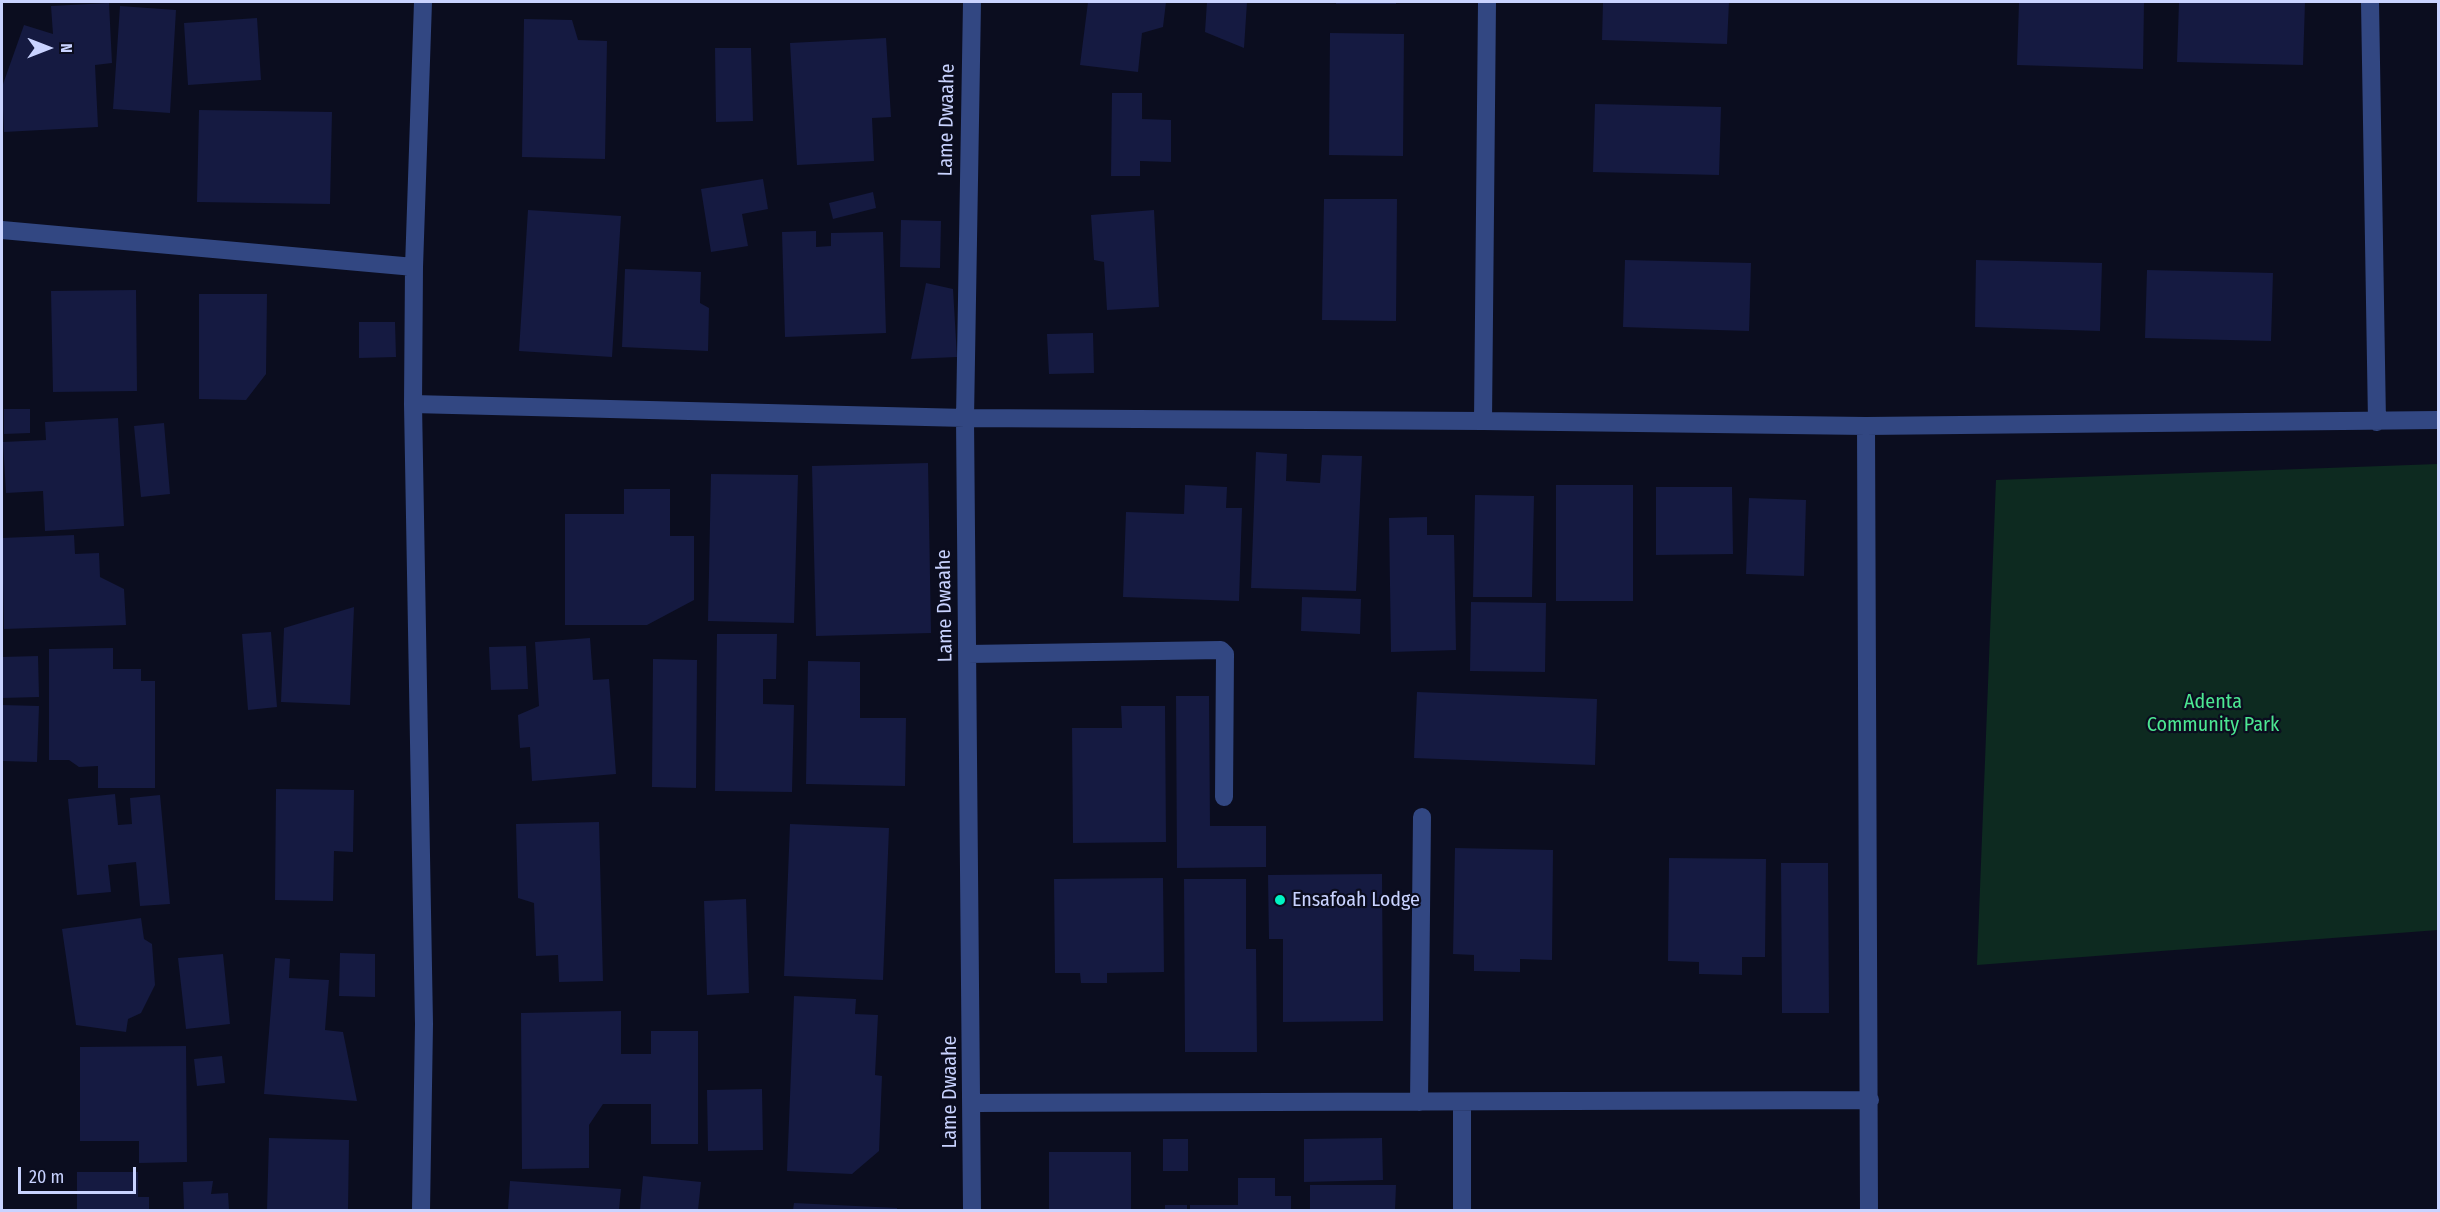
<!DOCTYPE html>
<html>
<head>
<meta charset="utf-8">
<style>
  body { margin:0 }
  #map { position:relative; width:2440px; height:1212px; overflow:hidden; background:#0b0d1f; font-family:"Fira Sans Condensed",sans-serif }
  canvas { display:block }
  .frame { position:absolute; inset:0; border:3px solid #c9d3ff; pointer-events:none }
  .north { position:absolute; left:18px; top:18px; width:60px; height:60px; -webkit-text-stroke:4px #0b0d1f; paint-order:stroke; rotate:90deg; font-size:16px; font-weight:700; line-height:24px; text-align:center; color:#c9d3ff }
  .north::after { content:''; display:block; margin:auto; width:21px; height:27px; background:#c9d3ff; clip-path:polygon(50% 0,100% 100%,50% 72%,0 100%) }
  .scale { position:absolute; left:18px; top:1167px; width:118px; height:27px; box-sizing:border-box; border:3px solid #c9d3ff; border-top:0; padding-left:8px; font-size:18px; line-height:21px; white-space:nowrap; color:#c9d3ff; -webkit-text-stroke:4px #0b0d1f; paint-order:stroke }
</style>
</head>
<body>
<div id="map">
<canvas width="2440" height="1212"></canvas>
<div class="frame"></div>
<div class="north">N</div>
<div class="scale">20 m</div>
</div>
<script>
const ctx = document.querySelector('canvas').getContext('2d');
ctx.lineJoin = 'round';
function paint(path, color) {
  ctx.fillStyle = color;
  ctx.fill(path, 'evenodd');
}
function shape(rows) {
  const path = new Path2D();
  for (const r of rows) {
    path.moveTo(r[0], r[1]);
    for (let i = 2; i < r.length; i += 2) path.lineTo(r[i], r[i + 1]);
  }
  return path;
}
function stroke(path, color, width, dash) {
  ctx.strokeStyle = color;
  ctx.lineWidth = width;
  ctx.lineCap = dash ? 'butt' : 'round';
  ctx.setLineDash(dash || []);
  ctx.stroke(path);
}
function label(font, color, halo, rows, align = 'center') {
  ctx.font = font + ' "Fira Sans Condensed",sans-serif';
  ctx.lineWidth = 4.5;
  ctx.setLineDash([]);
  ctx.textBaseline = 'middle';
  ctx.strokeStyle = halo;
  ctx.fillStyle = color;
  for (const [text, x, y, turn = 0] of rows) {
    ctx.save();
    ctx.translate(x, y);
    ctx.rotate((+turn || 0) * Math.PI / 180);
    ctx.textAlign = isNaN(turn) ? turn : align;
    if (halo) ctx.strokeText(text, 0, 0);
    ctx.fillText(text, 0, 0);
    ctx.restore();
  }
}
paint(shape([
  [2438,464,2438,930,1977,965,1996,480]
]), '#0d2a20');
paint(shape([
  [1088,2,1166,2,1163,27,1142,33,1138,72,1080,65],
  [1207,2,1247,2,1244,48,1205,32],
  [1336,2,1396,2,1396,4,1336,4],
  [1603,2,1729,2,1727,44,1602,40],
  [2019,2,2144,2,2143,69,2017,65],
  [2179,2,2305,2,2303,65,2177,62],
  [109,3,112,63,95,65,98,127,4,132,2,87,24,25,53,34,51,6],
  [120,6,176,10,170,113,113,109],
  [257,18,261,80,188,85,184,23],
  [524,19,572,20,578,40,607,41,605,159,522,157],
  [1330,33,1404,34,1403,156,1329,155],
  [886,38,891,117,872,118,874,161,797,165,790,43],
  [715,48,751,48,753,121,716,122],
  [1112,93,1142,93,1142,119,1171,120,1171,162,1140,161,1140,176,1111,176],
  [1595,104,1721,107,1719,175,1593,172],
  [199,110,332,112,330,204,197,202],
  [763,179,768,209,742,214,748,246,711,252,701,189],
  [873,192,876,208,833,219,829,203],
  [1324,199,1397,199,1396,321,1322,320],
  [528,210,621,216,612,357,519,351],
  [1154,210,1159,307,1107,310,1104,262,1094,260,1091,215],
  [901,220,941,221,940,268,900,267],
  [816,231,816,247,831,246,831,233,883,232,886,333,785,337,782,232],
  [1625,260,1751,263,1749,331,1623,327],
  [1976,260,2102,263,2100,331,1975,327],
  [625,269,701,272,700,303,709,308,708,351,622,347],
  [2147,270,2273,273,2271,341,2145,338],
  [926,283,953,289,957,357,911,359],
  [136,290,137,391,53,392,51,291],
  [199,294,267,294,266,374,246,400,199,399],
  [359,322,395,322,396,357,359,358],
  [1093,333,1094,373,1049,374,1047,334],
  [4,409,30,409,30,433,4,434],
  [118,418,124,526,45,531,43,491,6,493,3,442,46,440,45,422],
  [164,423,170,494,141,497,134,426],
  [1256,452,1287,454,1286,481,1320,483,1322,455,1362,456,1356,591,1251,588],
  [928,463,931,633,816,636,812,466],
  [711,474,798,475,794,623,708,621],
  [1185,485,1227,487,1226,508,1242,508,1239,601,1123,597,1126,512,1184,514],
  [1556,485,1633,485,1633,601,1556,601],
  [1656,487,1732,487,1733,554,1656,555],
  [624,489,670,489,670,536,694,536,694,600,647,625,565,625,565,514,624,514],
  [1475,495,1534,496,1532,597,1473,597],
  [1749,498,1806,500,1804,576,1746,574],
  [1427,517,1427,535,1454,535,1456,650,1391,652,1389,518],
  [74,535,75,554,99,553,100,577,124,589,126,625,4,629,2,538],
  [1302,597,1361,599,1360,634,1301,631],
  [1471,602,1546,603,1545,672,1470,671],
  [354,607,350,705,281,702,284,628],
  [271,632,277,707,248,710,242,634],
  [717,634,777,634,776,679,763,679,763,704,794,705,792,792,715,791],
  [590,638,593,680,609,679,616,774,532,781,530,747,520,748,518,715,539,706,535,642],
  [526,646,528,689,491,690,489,647],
  [113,648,113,669,141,669,141,681,155,681,155,788,98,788,98,766,79,767,69,760,49,760,49,649],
  [38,656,39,697,2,698,2,657],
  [653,659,697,660,696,788,652,787],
  [808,661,860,662,860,718,906,718,905,786,806,784],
  [1417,692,1597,699,1595,765,1414,758],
  [1176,696,1209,696,1210,826,1266,826,1266,867,1177,868],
  [2,705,39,706,37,762,2,761],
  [1121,706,1165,706,1166,842,1073,843,1072,728,1122,728],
  [276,789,354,790,353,852,334,851,333,901,275,900],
  [115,794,118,825,132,824,130,798,160,795,170,904,140,906,136,862,108,865,111,892,77,895,68,799],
  [599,822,603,981,559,982,558,955,536,956,534,903,518,898,516,824],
  [790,824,889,828,883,980,784,976],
  [1455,848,1553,850,1552,960,1520,959,1520,972,1474,971,1474,955,1453,954],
  [1669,858,1766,859,1765,957,1742,957,1742,975,1699,974,1699,962,1668,961],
  [1781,863,1828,863,1829,1013,1782,1013],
  [1382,874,1383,1021,1283,1022,1283,939,1269,939,1268,875],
  [1163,878,1164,972,1107,973,1107,983,1081,983,1080,973,1055,973,1054,879],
  [1184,879,1246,879,1246,949,1256,949,1257,1052,1185,1052],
  [746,899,749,993,707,995,704,901],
  [141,918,144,939,152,944,155,985,141,1013,128,1019,126,1032,76,1025,62,929],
  [340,953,375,954,375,997,339,996],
  [223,954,230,1024,186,1029,178,958],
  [275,958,290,959,289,978,329,980,325,1030,343,1032,357,1101,264,1094],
  [794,996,856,999,855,1014,878,1015,875,1075,882,1076,879,1151,852,1174,787,1171],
  [621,1011,621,1054,651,1054,651,1031,698,1031,698,1144,651,1144,651,1104,603,1104,589,1125,589,1168,522,1169,521,1013],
  [186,1046,187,1162,139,1163,139,1141,80,1141,80,1047],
  [222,1056,225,1083,197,1086,194,1059],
  [762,1089,763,1150,708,1151,707,1090],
  [269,1138,349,1140,348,1210,267,1210],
  [1382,1138,1383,1180,1304,1182,1304,1139],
  [1163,1139,1188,1139,1188,1171,1163,1171],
  [1049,1152,1131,1152,1131,1210,1049,1210],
  [77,1172,138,1172,138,1197,149,1197,149,1210,77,1210],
  [643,1176,701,1182,698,1210,640,1210],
  [1238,1178,1275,1178,1275,1196,1291,1196,1291,1210,1190,1210,1190,1205,1238,1205],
  [213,1181,211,1194,228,1193,229,1210,184,1210,183,1182],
  [510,1181,621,1189,619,1210,508,1210],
  [1310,1185,1396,1185,1395,1210,1310,1210],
  [794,1203,897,1208,897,1210,793,1210],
  [1165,1205,1187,1205,1187,1210,1165,1210]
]), '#151a41');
stroke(shape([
  [972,2,965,418,972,1210],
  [2370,2,2377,422],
  [2,230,414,267],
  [413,404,965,418,1483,421,1866,426,2438,420],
  [1483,421,1487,2],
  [1866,426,1869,1210],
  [968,654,1221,650,1225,654,1224,797],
  [1419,1102,1422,817],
  [1462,1102,1462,1210],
  [973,1103,1870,1100],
  [421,1210,424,1024,413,404,414,267,423,2]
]), '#324782', 18);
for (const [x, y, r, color] of [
  [1280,900,6,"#00f4c3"]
]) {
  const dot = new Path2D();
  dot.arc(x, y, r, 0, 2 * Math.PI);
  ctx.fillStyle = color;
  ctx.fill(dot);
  stroke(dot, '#0b0d1f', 2);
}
label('20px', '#c9d3ff', '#0b0d1f', [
  ["Lame Dwaahe",947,120,-89],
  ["Lame Dwaahe",945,606,-91],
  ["Lame Dwaahe",950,1092,-90]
]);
label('20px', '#4ce792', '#0b0d1f', [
  ["Adenta",2213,702],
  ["Community Park",2213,725]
]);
label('20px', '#c9d3ff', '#0b0d1f', [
  ["Ensafoah Lodge",1292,900]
], 'left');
</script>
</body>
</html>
